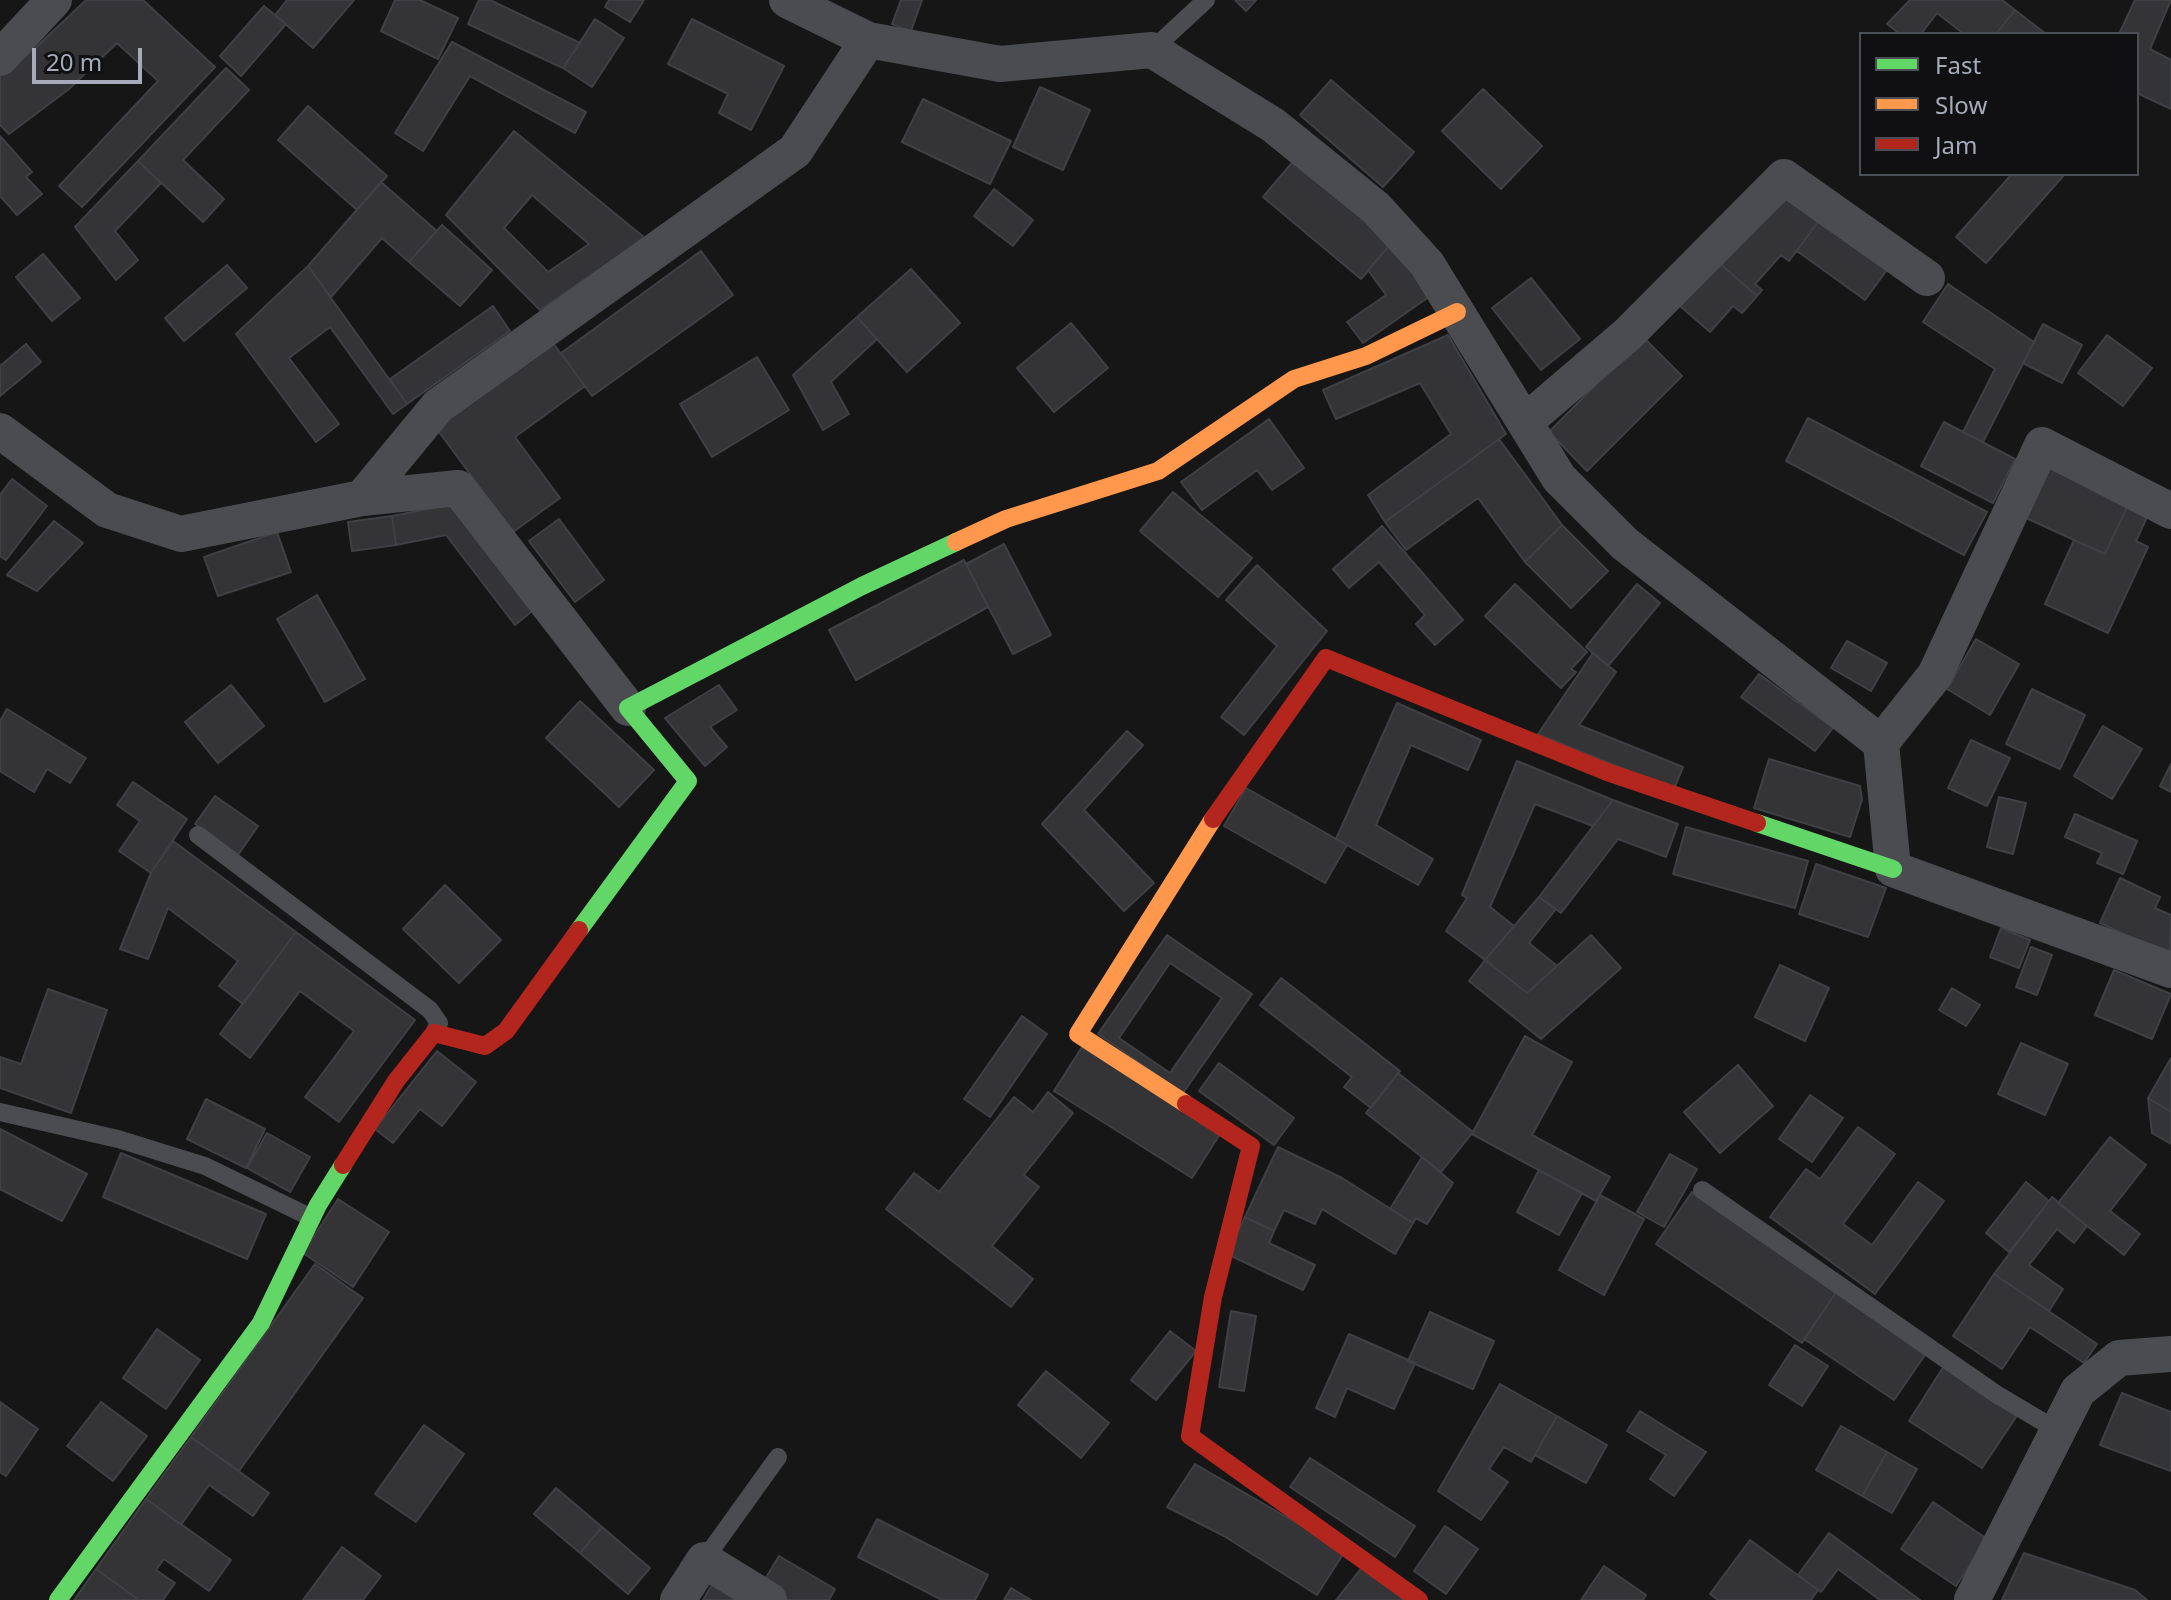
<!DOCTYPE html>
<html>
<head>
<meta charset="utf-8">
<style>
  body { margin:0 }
  #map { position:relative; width:2171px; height:1600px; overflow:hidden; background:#161617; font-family:"Noto Sans",sans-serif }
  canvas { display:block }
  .legend { position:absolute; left:1859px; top:32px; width:280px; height:144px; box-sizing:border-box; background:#101013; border:2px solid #4c4e55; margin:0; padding:10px 14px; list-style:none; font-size:24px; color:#a6abb9 }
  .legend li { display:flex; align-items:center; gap:16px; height:40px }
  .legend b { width:40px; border:2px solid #4c4e55 }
  .scale { position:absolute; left:32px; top:48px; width:110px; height:36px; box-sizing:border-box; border:4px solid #a6abb9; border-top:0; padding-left:10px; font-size:24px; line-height:28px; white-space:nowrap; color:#a6abb9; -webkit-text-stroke:6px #101013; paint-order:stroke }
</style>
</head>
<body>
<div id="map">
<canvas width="2171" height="1600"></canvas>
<ul class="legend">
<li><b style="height:10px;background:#63d668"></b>Fast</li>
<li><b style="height:10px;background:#ff974d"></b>Slow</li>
<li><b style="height:10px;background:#b3261e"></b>Jam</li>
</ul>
<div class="scale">20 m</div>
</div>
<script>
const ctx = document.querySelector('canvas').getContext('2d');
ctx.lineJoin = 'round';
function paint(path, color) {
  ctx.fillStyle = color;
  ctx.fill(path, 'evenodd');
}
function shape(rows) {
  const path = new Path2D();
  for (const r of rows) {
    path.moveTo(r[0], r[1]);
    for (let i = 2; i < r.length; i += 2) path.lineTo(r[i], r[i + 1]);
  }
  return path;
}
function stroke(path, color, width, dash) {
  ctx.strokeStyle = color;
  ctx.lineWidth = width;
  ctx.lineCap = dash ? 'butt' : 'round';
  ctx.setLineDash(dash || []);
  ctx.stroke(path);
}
const building = shape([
  [86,0,143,0,215,67,82,207,59,186,158,81,117,43,69,89,9,134,0,125,0,75,31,52,86,0],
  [287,0,354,0,313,48,275,15,287,0],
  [395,0,420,0,458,18,438,59,381,31,395,0],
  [479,0,490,0,580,43,563,68,468,24,479,0],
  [609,0,644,0,630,22,605,7,609,0],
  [901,0,922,0,911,31,892,24,901,0],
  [1235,0,1256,0,1246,11,1235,0],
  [1910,0,2002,0,2015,10,1996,34,1964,34,1937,13,1921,34,1900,34,1887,24,1910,0],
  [2135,0,2171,0,2150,49,2171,60,2171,109,2137,93,2137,34,2119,34,2135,0],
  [264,6,286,24,241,76,220,56,264,6],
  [2015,10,2046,34,1996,34,2015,10],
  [595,19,624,38,592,87,563,68,595,19],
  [692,19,784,66,751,130,719,113,728,94,668,64,692,19],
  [452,42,586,112,575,133,470,76,423,151,395,133,452,42],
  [226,68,249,90,183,160,224,199,203,222,138,161,226,68],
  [1331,80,1414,152,1383,187,1300,115,1331,80],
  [1040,87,1090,110,1063,170,1013,147,1040,87],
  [1483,89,1542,146,1501,189,1442,131,1483,89],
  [923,99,1011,141,990,184,902,142,923,99],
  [308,106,387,176,357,210,278,140,308,106],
  [514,131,645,238,540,310,446,215,514,131],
  [532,195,589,244,548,272,504,228,532,195],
  [0,136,32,172,26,177,42,194,17,215,0,196,0,136],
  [1296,158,1394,240,1361,279,1263,197,1296,158],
  [138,161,161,183,115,231,138,260,116,280,75,227,138,161],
  [2012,174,2065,174,1986,263,1956,237,2012,174],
  [381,182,437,231,409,262,382,238,331,297,308,266,381,182],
  [1782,187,1822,217,1789,261,1781,255,1755,284,1762,290,1757,296,1717,261,1782,187],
  [994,189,1033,220,1013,246,974,216,994,189],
  [1824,213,1892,263,1865,300,1797,251,1824,213],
  [442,225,492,270,460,306,409,262,442,225],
  [1394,240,1433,294,1363,343,1347,322,1386,295,1368,270,1394,240],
  [701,251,733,295,592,396,561,353,701,251],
  [43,254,80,298,52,321,16,277,43,254],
  [1717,261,1757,296,1742,313,1733,306,1710,332,1679,305,1717,261],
  [227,265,247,288,184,341,165,318,227,265],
  [308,266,407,404,393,414,330,327,289,358,339,424,316,442,236,334,308,266],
  [911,269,960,323,907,372,857,317,911,269],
  [1531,278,1580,339,1541,370,1492,308,1531,278],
  [1948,284,2034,342,1983,442,1963,432,1995,369,1923,322,1948,284],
  [493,306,510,331,407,404,390,379,493,306],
  [857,317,877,339,831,382,849,414,823,430,793,375,857,317],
  [1071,323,1108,368,1054,412,1017,368,1071,323],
  [2043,324,2082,345,2062,383,2023,363,2043,324],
  [1448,335,1506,434,1385,522,1368,495,1451,434,1420,383,1336,419,1323,390,1448,335],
  [2107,335,2152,368,2123,406,2078,373,2107,335],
  [1643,337,1682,376,1587,471,1549,432,1643,337],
  [553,343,585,386,515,437,560,498,513,532,436,428,553,343],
  [26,344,41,362,0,396,0,366,26,344],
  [757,357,789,410,712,457,680,404,757,357],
  [1808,418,1987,512,1964,555,1786,461,1808,418],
  [1269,419,1304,468,1272,490,1257,470,1202,510,1181,482,1269,419],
  [1944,422,2015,459,1993,503,1921,466,1944,422],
  [1499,439,1562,525,1525,562,1478,498,1406,550,1385,522,1499,439],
  [2049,468,2128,505,2105,554,2026,518,2049,468],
  [12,479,47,506,6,560,0,556,0,495,12,479],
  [1173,492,1252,558,1218,597,1140,531,1173,492],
  [464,502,542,603,515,625,446,535,396,545,392,516,464,502],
  [2128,505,2148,515,2136,541,2148,547,2108,633,2045,604,2074,540,2105,554,2128,505],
  [392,516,396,545,352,551,348,522,392,516],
  [559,519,604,580,575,602,529,541,559,519],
  [54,521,83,543,37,591,7,575,54,521],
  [1562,525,1608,571,1571,608,1525,562,1562,525],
  [1382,526,1463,620,1435,645,1416,624,1425,615,1379,562,1349,588,1333,569,1382,526],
  [277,532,291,572,218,596,204,557,277,532],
  [1004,544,1051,635,1013,654,966,564,1004,544],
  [964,560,988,607,856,680,829,630,964,560],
  [1257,565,1327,631,1244,735,1221,717,1277,646,1226,600,1257,565],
  [1515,584,1587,652,1571,669,1576,672,1561,688,1485,616,1515,584],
  [1637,584,1660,603,1608,666,1586,647,1637,584],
  [317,595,365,679,325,702,277,619,317,595],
  [1976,639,2019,664,1990,715,1947,689,1976,639],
  [1847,641,1887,663,1871,691,1831,668,1847,641],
  [1593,653,1616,672,1579,725,1683,767,1674,789,1538,734,1593,653],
  [1759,674,1833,728,1815,751,1741,697,1759,674],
  [231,685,264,726,218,763,185,722,231,685],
  [719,685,737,710,710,727,727,747,705,766,665,718,719,685],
  [2032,689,2085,715,2060,769,2006,744,2032,689],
  [580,701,654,770,619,807,546,738,580,701],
  [1397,703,1481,740,1468,770,1411,745,1376,825,1433,859,1418,885,1336,839,1397,703],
  [7,709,86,758,70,783,47,769,34,792,0,771,0,721,7,709],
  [2103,726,2142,749,2112,799,2074,776,2103,726],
  [1127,731,1143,745,1084,810,1154,883,1124,911,1042,824,1127,731],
  [1971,740,2010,758,1987,806,1948,788,1971,740],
  [1769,759,1860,786,1862,800,1850,837,1754,808,1769,759],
  [1517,761,1613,800,1593,826,1535,804,1490,907,1514,926,1485,960,1446,931,1467,898,1462,895,1517,761],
  [2171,764,2171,792,2160,786,2171,764],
  [133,782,187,819,151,873,119,851,140,821,117,805,133,782],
  [1246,788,1347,845,1325,883,1224,826,1246,788],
  [215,796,258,826,238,855,195,824,215,796],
  [1999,797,2026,803,2013,854,1987,847,1999,797],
  [1613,800,1678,824,1666,857,1618,839,1561,913,1539,897,1613,800],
  [2075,814,2137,841,2123,874,2097,863,2102,853,2065,837,2075,814],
  [1686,827,1808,861,1795,908,1673,874,1686,827],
  [173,841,296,932,243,1004,219,986,238,961,168,908,148,959,120,949,151,873,173,841],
  [1816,864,1886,888,1868,937,1799,914,1816,864],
  [2120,878,2160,897,2155,908,2171,915,2170,955,2100,923,2120,878],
  [445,885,501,940,459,983,403,929,445,885],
  [1539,897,1556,909,1529,943,1557,966,1527,993,1485,960,1539,897],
  [2001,928,2030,940,2019,968,1990,957,2001,928],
  [296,932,415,1020,339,1122,305,1097,354,1031,300,991,250,1058,220,1034,296,932],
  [1167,935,1252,994,1183,1093,1098,1034,1167,935],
  [1170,963,1222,998,1170,1073,1119,1038,1170,963],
  [1591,935,1621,968,1541,1039,1469,981,1485,960,1527,993,1591,935],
  [2031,947,2052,955,2037,995,2016,987,2031,947],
  [1780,965,1829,988,1805,1041,1755,1017,1780,965],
  [2114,970,2171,994,2152,1039,2095,1015,2114,970],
  [1281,978,1400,1071,1371,1108,1344,1087,1352,1077,1260,1005,1281,978],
  [1952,988,1980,1005,1966,1026,1939,1010,1952,988],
  [48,989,107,1010,71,1113,0,1088,0,1057,21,1064,48,989],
  [1022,1016,1047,1034,990,1117,964,1099,1022,1016],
  [1525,1036,1572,1062,1532,1135,1610,1177,1596,1201,1472,1134,1525,1036],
  [2021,1043,2068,1064,2045,1115,1998,1094,2021,1043],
  [1082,1047,1220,1134,1192,1178,1054,1091,1082,1047],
  [437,1051,476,1082,442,1126,420,1109,393,1143,375,1129,437,1051],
  [2171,1058,2171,1112,2148,1098,2171,1058],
  [1219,1063,1294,1118,1274,1145,1199,1091,1219,1063],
  [1738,1065,1773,1106,1720,1153,1684,1112,1738,1065],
  [1398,1073,1473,1132,1441,1172,1366,1113,1398,1073],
  [1048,1092,1073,1113,1024,1175,1039,1187,992,1246,1033,1279,1011,1307,886,1209,914,1173,939,1192,1014,1097,1033,1112,1048,1092],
  [1810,1095,1843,1118,1812,1162,1779,1139,1810,1095],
  [2148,1098,2171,1112,2171,1144,2152,1133,2148,1098],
  [206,1099,265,1129,246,1168,187,1139,206,1099],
  [1858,1127,1895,1154,1843,1224,1872,1245,1918,1182,1944,1201,1875,1294,1770,1217,1806,1169,1820,1179,1858,1127],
  [0,1129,87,1174,62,1221,0,1189,0,1129],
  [267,1133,310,1157,290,1192,247,1168,267,1133],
  [2110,1137,2146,1165,2110,1211,2140,1234,2124,1255,2058,1203,2110,1137],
  [1278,1147,1342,1178,1413,1223,1395,1254,1322,1209,1315,1224,1284,1210,1274,1231,1245,1217,1278,1147],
  [121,1153,266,1214,247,1259,103,1197,121,1153],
  [1670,1154,1697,1169,1664,1227,1637,1212,1670,1154],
  [1422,1157,1453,1183,1427,1224,1416,1218,1413,1223,1390,1209,1422,1157],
  [1539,1170,1582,1193,1559,1235,1517,1212,1539,1170],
  [2026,1182,2049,1201,2009,1252,1986,1233,2026,1182],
  [1692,1192,1837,1291,1802,1343,1656,1244,1692,1192],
  [1600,1195,1644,1219,1604,1295,1559,1270,1600,1195],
  [2052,1197,2087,1226,2074,1243,2057,1229,2029,1265,2063,1289,2049,1311,1994,1274,2052,1197],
  [338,1199,389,1232,353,1287,303,1253,338,1199],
  [1245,1217,1274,1231,1269,1243,1315,1265,1303,1290,1227,1254,1245,1217],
  [315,1264,363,1298,239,1471,191,1437,315,1264],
  [1994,1274,2097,1344,2084,1363,2030,1327,2002,1369,1953,1336,1994,1274],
  [1837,1291,1927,1352,1894,1400,1804,1339,1837,1291],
  [1231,1311,1256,1316,1244,1391,1219,1387,1231,1311],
  [1430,1312,1494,1341,1473,1389,1408,1361,1430,1312],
  [157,1329,200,1360,166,1409,123,1378,157,1329],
  [1170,1331,1196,1351,1156,1400,1131,1380,1170,1331],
  [1349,1334,1415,1363,1394,1409,1347,1388,1335,1417,1316,1408,1349,1334],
  [1795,1345,1828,1366,1802,1406,1769,1385,1795,1345],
  [1944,1366,2018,1414,1982,1468,1909,1421,1944,1366],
  [1046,1371,1109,1423,1081,1458,1018,1405,1046,1371],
  [1500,1384,1557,1416,1531,1462,1504,1447,1489,1469,1508,1482,1481,1520,1438,1491,1500,1384],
  [2122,1393,2171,1412,2171,1471,2100,1445,2122,1393],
  [0,1402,38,1429,6,1476,0,1472,0,1402],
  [101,1402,147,1436,113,1481,67,1446,101,1402],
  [1640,1411,1706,1452,1674,1496,1650,1479,1666,1455,1627,1431,1640,1411],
  [1557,1416,1607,1445,1586,1483,1535,1455,1557,1416],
  [424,1425,464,1454,416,1522,375,1494,424,1425],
  [1841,1426,1887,1452,1862,1496,1816,1470,1841,1426],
  [191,1437,269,1493,253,1516,209,1485,181,1525,146,1499,191,1437],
  [1887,1452,1917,1469,1892,1513,1862,1496,1887,1452],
  [1310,1458,1415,1526,1395,1557,1290,1487,1310,1458],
  [1195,1464,1345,1551,1317,1595,1224,1536,1167,1507,1195,1464],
  [556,1488,602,1527,580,1553,534,1514,556,1488],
  [146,1499,231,1560,209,1591,164,1559,156,1570,175,1583,163,1600,139,1600,96,1569,146,1499],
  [1933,1502,1987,1539,1956,1586,1901,1549,1933,1502],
  [877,1519,988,1575,975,1600,942,1600,858,1557,877,1519],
  [1445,1526,1478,1549,1446,1594,1414,1571,1445,1526],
  [602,1527,650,1568,628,1594,580,1553,602,1527],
  [1829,1533,1920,1600,1880,1600,1838,1569,1821,1592,1798,1575,1829,1533],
  [1750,1540,1818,1590,1811,1600,1718,1600,1710,1594,1750,1540],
  [342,1547,381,1576,363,1600,303,1600,342,1547],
  [2024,1553,2135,1590,2147,1600,2002,1600,2024,1553],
  [779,1556,835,1589,829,1600,785,1600,761,1586,779,1556],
  [1364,1565,1409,1600,1336,1600,1364,1565],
  [1604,1566,1646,1595,1643,1600,1581,1600,1604,1566],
  [96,1569,139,1600,74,1600,96,1569],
  [714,1581,746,1600,703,1600,714,1581],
  [1011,1588,1031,1600,1004,1600,1011,1588]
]);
paint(building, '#343436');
stroke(building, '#3f4043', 2);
stroke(shape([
  [1152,50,1206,0],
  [198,835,430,1010,439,1023,434,1033],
  [0,1112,118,1139,205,1166,312,1218],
  [1702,1190,1996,1394,2060,1432],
  [704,1560,778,1457]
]), '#4a4c50', 18);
stroke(shape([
  [787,0,868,40,1000,64,1152,50,1273,125,1376,208,1427,264,1559,478,1625,544,1881,743,1893,869,2171,970],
  [0,58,54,0],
  [1525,422,1628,334,1784,177,1927,278],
  [0,431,107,510,181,534,362,498,458,488,628,708],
  [362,498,438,406,795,151,868,40],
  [1881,743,1935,675,2042,445,2171,511],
  [678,1600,704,1560,769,1600],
  [1972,1600,2078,1391,2119,1358,2171,1354]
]), '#4a4c50', 36);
stroke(shape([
  [1757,823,1893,869],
  [579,930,688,781,628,708,862,586,956,542],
  [58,1600,261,1323,318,1205,343,1165]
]), '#63d668', 18);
stroke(shape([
  [956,542,1006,519,1158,471,1294,379,1366,356,1457,312],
  [1186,1104,1078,1034,1213,819]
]), '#ff974d', 18);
stroke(shape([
  [1213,819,1326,658,1607,772,1757,823],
  [1186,1104,1251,1146,1213,1297,1190,1436,1419,1600],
  [343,1165,396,1081,434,1033,485,1046,506,1031,579,930]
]), '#b3261e', 18);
</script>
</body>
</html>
